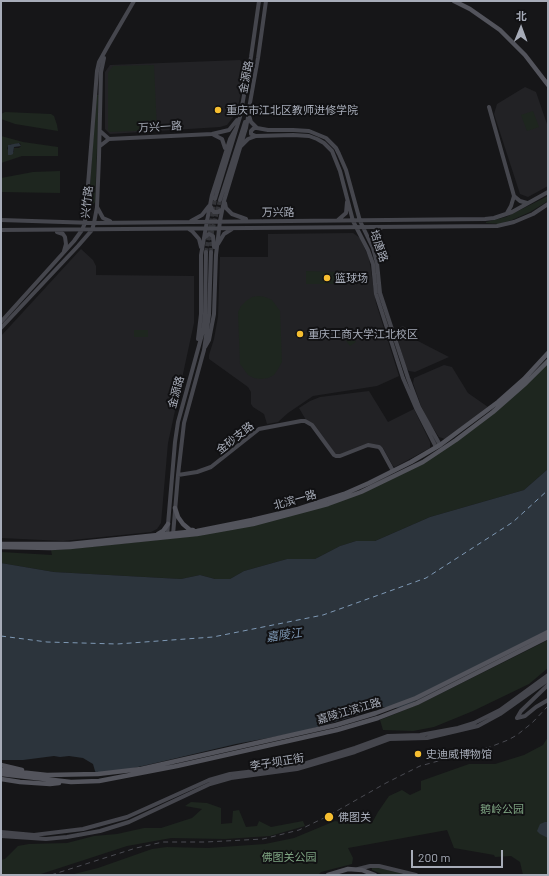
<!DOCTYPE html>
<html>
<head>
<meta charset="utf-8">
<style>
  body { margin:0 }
  #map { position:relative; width:549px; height:876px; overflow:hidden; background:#161618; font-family:Barlow,"Noto Sans SC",sans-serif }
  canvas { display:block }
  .frame { position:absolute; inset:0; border:2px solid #a7acb8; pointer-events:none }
  .north { position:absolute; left:501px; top:8px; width:40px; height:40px; -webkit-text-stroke:3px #111113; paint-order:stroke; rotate:1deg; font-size:11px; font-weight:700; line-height:16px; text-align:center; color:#a7acb8 }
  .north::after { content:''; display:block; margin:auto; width:14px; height:18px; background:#a7acb8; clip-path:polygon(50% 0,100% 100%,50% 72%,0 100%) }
  .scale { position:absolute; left:411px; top:850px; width:92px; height:18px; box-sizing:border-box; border:2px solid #a7acb8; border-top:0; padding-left:5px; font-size:12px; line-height:14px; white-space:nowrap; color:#a7acb8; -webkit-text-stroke:3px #111113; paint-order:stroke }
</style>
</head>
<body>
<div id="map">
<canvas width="549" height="876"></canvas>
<div class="frame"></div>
<div class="north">北</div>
<div class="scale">200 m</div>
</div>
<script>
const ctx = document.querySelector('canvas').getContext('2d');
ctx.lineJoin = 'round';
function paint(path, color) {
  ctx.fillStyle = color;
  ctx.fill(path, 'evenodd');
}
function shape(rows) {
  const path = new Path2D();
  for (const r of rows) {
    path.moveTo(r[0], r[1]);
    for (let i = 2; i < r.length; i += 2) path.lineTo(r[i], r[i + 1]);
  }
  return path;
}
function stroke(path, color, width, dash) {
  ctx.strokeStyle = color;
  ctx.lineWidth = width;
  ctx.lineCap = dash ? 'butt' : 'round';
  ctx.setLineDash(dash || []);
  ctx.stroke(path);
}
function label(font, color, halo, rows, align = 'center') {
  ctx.font = font + ' Barlow,"Noto Sans SC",sans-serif';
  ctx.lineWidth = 4;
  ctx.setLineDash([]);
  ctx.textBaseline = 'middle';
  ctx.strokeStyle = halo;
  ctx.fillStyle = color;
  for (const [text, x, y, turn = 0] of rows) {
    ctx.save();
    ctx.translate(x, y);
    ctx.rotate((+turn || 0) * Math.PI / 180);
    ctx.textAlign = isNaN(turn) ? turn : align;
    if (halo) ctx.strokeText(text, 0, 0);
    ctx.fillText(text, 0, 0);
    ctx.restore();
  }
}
paint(shape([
  [240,60,246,67,239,102,234,116,227,125,220,127,110,134,105,129,105,72,110,65],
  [525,87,536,92,548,127,548,186,528,197,520,194,494,114,497,104],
  [353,233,360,238,369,258,376,303,399,376,377,386,313,396,288,413,278,422,267,424,264,414,253,407,251,404,251,392,248,387,209,359,209,355,214,339,218,317,220,257,268,257,268,234],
  [81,249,93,260,96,266,96,275,194,276,194,323,168,443,161,523,157,529,151,532,63,541,1,538,1,336],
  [403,326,406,328,412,336,418,341,449,357,415,372,409,371,406,368,395,329],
  [444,365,452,367,468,393,488,407,445,439,439,437,429,422,421,406,413,383,414,378],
  [369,391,388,422,414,409,430,442,430,448,395,467,393,466,383,448,379,445,368,444,339,455,334,453,306,420,299,408,310,401,320,397]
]), '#222225');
paint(shape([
  [154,65,157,130,110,132,108,130,108,73,113,66],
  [96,95,99,95,95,202,92,205,89,202],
  [533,111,539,127,527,131,521,115],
  [5,112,51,114,54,116,57,125,58,131,15,124,1,119,1,114],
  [1,136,23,142,58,147,58,156,22,156,1,163],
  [18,143,20,143,21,146,19,148,14,148,14,152,8,150,7,148,10,144,15,145],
  [60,171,60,193,1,192,1,178,33,172],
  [548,196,548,201,530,212,512,220,499,224,486,223,486,222,506,217],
  [306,271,339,272,339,284,306,284],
  [259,296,265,297,272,300,280,311,282,362,278,369,274,375,268,378,261,379,254,378,248,375,240,364,238,312,241,306,246,301,252,297],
  [134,330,148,330,148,337,134,337],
  [349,332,356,342,350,346,343,336],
  [548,364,548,469,524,490,430,517,375,541,356,541,340,546,315,559,287,559,244,571,230,579,215,579,200,575,181,579,54,572,1,563,1,552,52,555,51,550,70,549,196,536,361,494,457,441],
  [548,640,548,668,529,684,473,711,434,727,413,731,383,730,380,720,422,703],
  [548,737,548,875,523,875,520,862,511,856,495,857,494,855,454,848,447,830,348,848,353,858,352,864,321,872,318,875,70,875,98,868,152,849,167,847,208,848,265,844,294,838,335,821,351,824,372,823,378,812,389,796,402,790,410,795,421,790,421,781,469,764,495,764,524,755,543,745],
  [191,802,207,803,221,808,221,824,232,823,233,811,239,810,246,827,257,826,259,821,271,827,303,821,305,826,270,836,225,839,171,838,127,846,38,875,1,875,1,860,5,859,18,846,29,844,67,843,94,836,117,834,144,828,161,828,192,818,202,809,185,806],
  [372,867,379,868,408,875,384,875,372,870]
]), '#1e261f');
paint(shape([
  [19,143,21,146,14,147,13,154,11,155,8,155,8,145],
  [548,469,548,633,402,708,377,707,351,717,300,732,236,744,160,762,98,776,95,771,93,764,83,758,69,756,60,757,54,756,23,760,1,760,1,563,54,572,181,579,200,575,215,579,230,579,244,571,287,559,315,559,340,546,356,541,375,541,430,517,524,490],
  [545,822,548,822,548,838,540,834,537,831,540,824]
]), '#2c343c');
stroke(shape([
  [1,636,47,642,117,644,213,637,323,615,426,578,513,522,548,490]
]), '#7e98b4', 1, [5, 4]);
stroke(shape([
  [206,252,215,199],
  [211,252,212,232,220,200]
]), '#333438', 4, [4, 2]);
stroke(shape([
  [489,107,514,196,511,206,507,213],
  [248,112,251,122,257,128,268,130,293,130,309,131,326,138,336,148,339,154,346,170,360,221,373,248,377,263,380,293,408,378,419,407,440,445],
  [248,114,258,58,266,1],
  [214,135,222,139,225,148],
  [256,136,251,134,251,131,254,128,257,128],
  [109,139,212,134,229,130,237,120],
  [100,146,109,139,100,131],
  [241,146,248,139,256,136,293,135,309,136,317,139,324,143,332,151,340,171,353,221,368,250,373,264,376,294,403,378,416,408,436,447],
  [514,196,520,201,527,203],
  [215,199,240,117,251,57,259,1],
  [220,200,245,122],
  [225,203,226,208,232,214,246,219],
  [97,207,103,218,110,221],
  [211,207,212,210,214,212,218,212,221,210],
  [1,220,94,223,485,219,494,218,512,212,548,192],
  [338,220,346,213,347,202],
  [191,221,202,215,209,206],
  [189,229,192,231,199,239,201,247],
  [1,230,497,226,514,222,533,214,548,204],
  [57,232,63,234,65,237,66,244,64,251],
  [204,238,209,234,213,236,214,247],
  [218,244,224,234,232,229],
  [372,244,373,234,377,229,381,228],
  [1,322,74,241,82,230,85,223,97,71,99,62,109,44,134,1],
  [1,328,78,246,92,230,94,223,97,207,99,157,101,72,104,58],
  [198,339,201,314,201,255,207,221,212,195,230,139,237,127],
  [205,347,209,340,214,314,216,255,220,221,224,201,246,128,248,117],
  [178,475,197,472,211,467,259,429,301,421,305,421,312,425,334,455,336,456,340,456,368,445,379,447,381,449,393,471],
  [173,535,178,475,184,423,204,350,209,315,211,252],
  [167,536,175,442,178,422,203,331,205,315,206,252],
  [517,718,521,711,548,685],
  [517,718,525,716,536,707,548,700],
  [1,832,34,835,83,829,127,817,209,780,230,774,297,766,355,748,388,736,420,735,458,728,474,723,500,710,548,675],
  [1,836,46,839,67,837,100,831,129,822,210,784,231,778,297,769,355,752,390,739,427,738,478,726,500,714,548,680],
  [358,869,370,866,379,866,416,875]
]), '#45464d', 4);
stroke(shape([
  [454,1,470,9,500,30,525,55,548,85],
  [175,508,178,517,183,524,190,530,193,530],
  [158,534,163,531,168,524],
  [1,544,70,544,197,531,252,520,298,509,344,494,369,483,411,462,440,445,498,402,524,379,548,353],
  [1,547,50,548,70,547,197,534,253,524,328,504,361,492,423,462,456,440,493,412,526,383,548,361],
  [1,765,22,770],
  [1,770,47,775,98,774,141,769,336,725,376,713,416,698,548,632],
  [1,774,71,782,99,781,177,766,337,730,378,718,417,703,548,637],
  [1,779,20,782,50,784,59,783],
  [328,875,348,869,362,870,375,875]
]), '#53545c', 4.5);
stroke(shape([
  [51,875,136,848,163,842,206,842,263,839,299,830,328,816,386,783,420,766,490,747,508,740,517,735,532,723,548,706]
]), '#4a4b52', 1, [5, 4]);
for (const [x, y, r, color] of [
  [218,110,4,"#f6be30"],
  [327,278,4,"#f6be30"],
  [300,334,4,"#f6be30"],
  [418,754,4,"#f6be30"],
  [329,817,5,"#f6be30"]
]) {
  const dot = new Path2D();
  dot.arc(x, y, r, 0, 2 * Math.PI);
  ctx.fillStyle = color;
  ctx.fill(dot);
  stroke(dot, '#111113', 1.5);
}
label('11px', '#a7acb8', '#111113', [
  ["金源路",246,77,-79],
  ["万兴一路",160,127,-3],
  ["兴竹路",87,202,-84],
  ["万兴路",278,212],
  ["培唐路",379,246,71],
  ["金源路",176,392,-75],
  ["金砂支路",235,438,-38],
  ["北滨一路",295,500,-16],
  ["嘉陵江滨江路",349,711,-16],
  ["李子坝正街",277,762,-9]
]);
label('11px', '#a7acb8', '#111113', [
  ["重庆市江北区教师进修学院",226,110],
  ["篮球场",335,278],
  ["重庆工商大学江北校区",308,334],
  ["史迪威博物馆",426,754],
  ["佛图关",338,817]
], 'left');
label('11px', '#7ea482', '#111113', [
  ["鹅岭公园",502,809],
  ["佛图关公园",289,857]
]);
label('italic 12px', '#7e98b4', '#111113', [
  ["嘉陵江",284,635,-8]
]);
</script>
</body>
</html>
